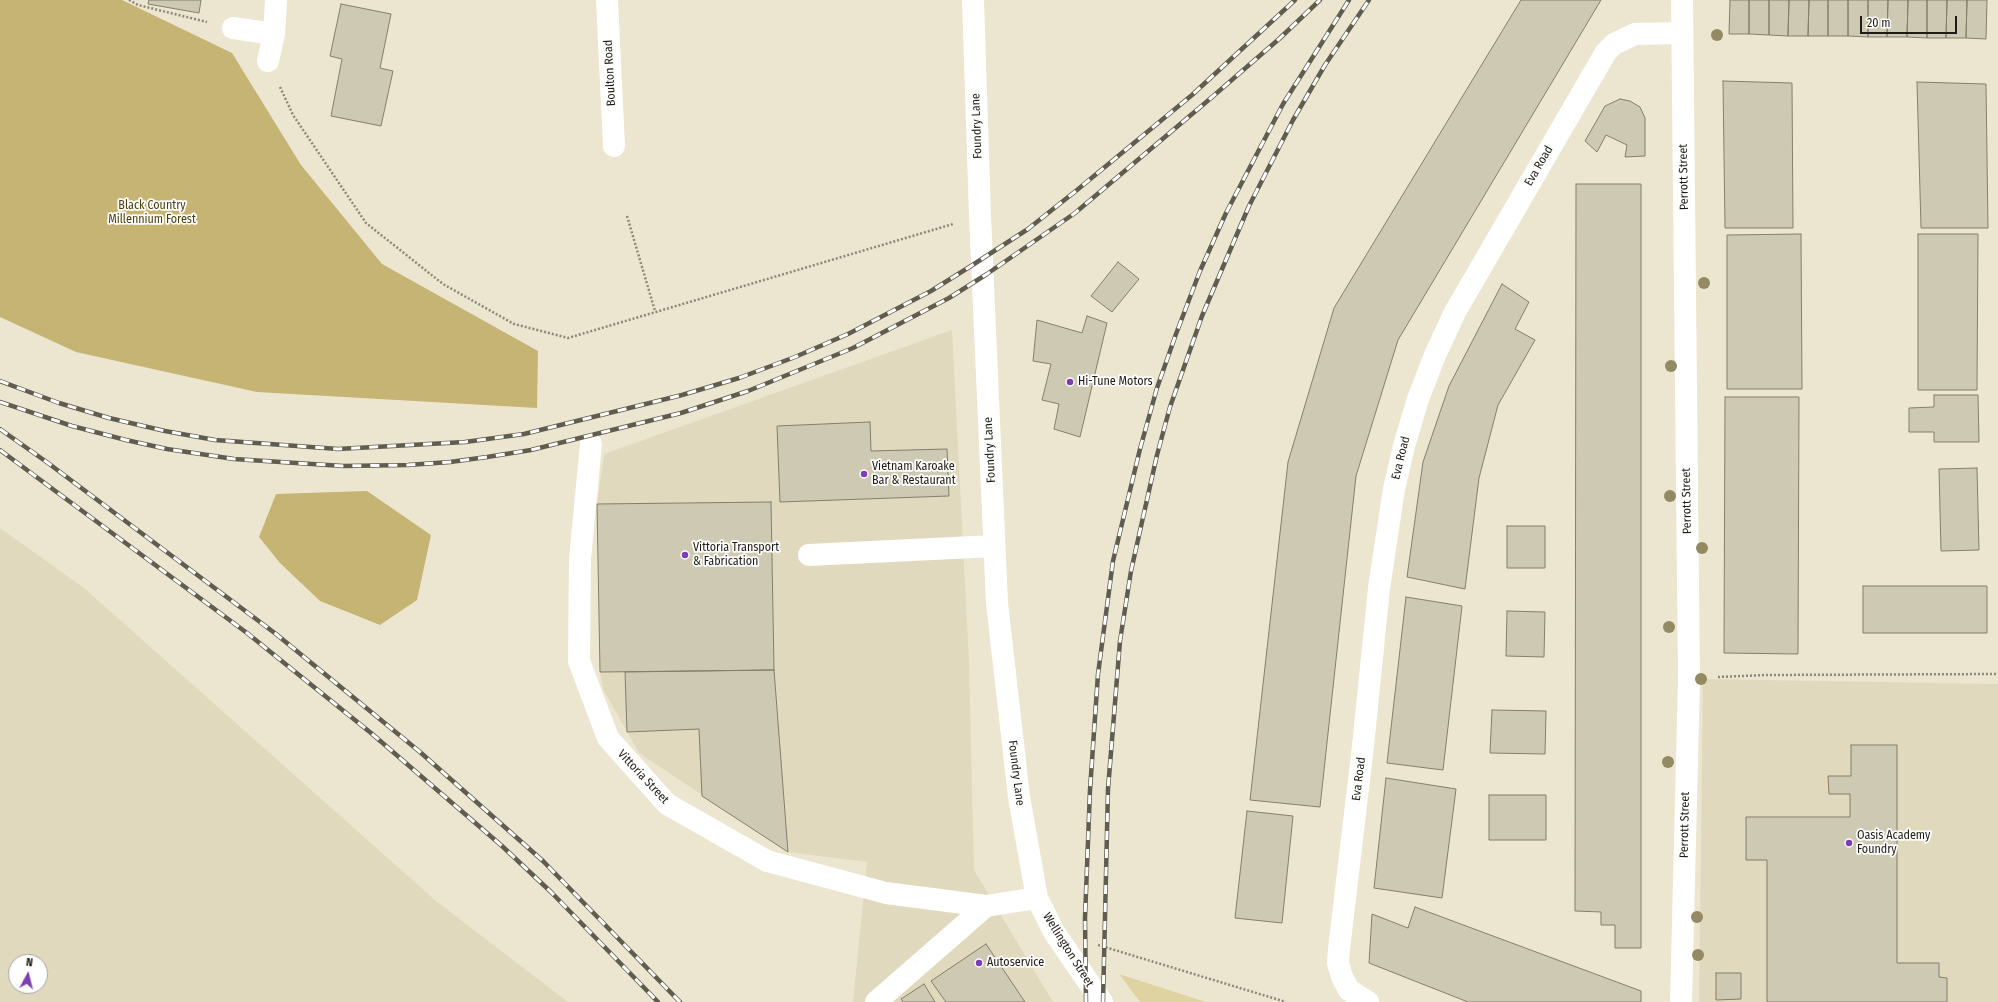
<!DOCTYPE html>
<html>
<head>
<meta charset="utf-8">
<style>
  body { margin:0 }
  #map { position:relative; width:1998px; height:1002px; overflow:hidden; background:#ece6d0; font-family:"Fira Sans Condensed",sans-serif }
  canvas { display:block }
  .north { position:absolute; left:8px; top:954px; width:40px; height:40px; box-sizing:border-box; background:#fff; border:1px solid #a5a4a1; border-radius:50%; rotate:7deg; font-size:11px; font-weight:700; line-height:16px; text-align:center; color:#1d1b13 }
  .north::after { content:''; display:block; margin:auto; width:14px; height:18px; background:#7d3eb3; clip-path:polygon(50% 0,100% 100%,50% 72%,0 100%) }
  .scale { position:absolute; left:1860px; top:16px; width:97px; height:18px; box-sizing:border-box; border:2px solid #1d1b13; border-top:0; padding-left:5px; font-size:12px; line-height:14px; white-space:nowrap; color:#1d1b13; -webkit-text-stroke:3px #fff; paint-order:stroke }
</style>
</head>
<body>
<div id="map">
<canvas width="1998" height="1002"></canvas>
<div class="north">N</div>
<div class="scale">20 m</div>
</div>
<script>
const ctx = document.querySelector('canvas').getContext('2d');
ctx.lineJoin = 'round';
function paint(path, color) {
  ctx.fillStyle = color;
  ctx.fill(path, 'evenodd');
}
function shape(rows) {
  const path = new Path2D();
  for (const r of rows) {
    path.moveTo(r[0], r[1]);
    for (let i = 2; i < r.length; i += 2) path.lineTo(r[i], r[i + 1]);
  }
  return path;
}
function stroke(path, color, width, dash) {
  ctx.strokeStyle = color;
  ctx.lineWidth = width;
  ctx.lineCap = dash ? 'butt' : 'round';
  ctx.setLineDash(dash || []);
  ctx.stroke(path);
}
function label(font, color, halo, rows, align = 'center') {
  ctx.font = font + ' "Fira Sans Condensed",sans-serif';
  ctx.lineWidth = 3.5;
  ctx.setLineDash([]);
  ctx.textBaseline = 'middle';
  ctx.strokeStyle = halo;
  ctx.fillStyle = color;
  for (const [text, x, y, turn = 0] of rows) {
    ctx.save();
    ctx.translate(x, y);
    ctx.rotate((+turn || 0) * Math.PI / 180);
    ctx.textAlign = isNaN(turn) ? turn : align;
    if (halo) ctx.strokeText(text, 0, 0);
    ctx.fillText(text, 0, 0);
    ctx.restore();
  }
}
paint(shape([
  [952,330,969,661,974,870,1053,1002,853,1002,867,862,788,852,639,753,603,689,600,672,597,504,604,454],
  [0,528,84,588,436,901,568,1002,0,1002],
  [16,962,40,962,40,986,16,986],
  [1703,679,1998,684,1998,1002,1699,1002]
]), '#e1d9bd');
paint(shape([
  [1119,974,1206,1002,1140,1002]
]), '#dfd3a2');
paint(shape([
  [0,0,122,0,232,53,301,165,382,264,538,351,537,408,257,392,76,352,0,317],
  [367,491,431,535,417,600,380,625,320,601,280,563,259,537,276,494]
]), '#c5b473');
const building = shape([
  [149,0,201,0,199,13,148,4,149,0],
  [1521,0,1601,0,1398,340,1356,476,1320,807,1250,800,1288,462,1334,308,1521,0],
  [1730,0,1749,0,1749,34,1729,34,1730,0],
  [1749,0,1769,0,1769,35,1749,34,1749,0],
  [1769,0,1789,0,1788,36,1769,35,1769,0],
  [1789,0,1809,0,1808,36,1788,36,1789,0],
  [1809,0,1828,0,1828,36,1808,36,1809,0],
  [1828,0,1848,0,1848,36,1828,36,1828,0],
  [1848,0,1868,0,1868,37,1848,36,1848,0],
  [1868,0,1888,0,1887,37,1868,37,1868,0],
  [1888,0,1908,0,1907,37,1887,37,1888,0],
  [1908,0,1927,0,1927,38,1907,37,1908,0],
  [1927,0,1947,0,1946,38,1927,38,1927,0],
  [1947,0,1967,0,1966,38,1946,38,1947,0],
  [1967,0,1987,0,1986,39,1966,38,1967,0],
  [341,4,391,14,380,68,393,71,381,126,331,116,342,59,330,56,341,4],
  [1723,81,1792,83,1793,228,1725,228,1723,81],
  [1917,82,1986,84,1988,228,1921,228,1917,82],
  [1620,99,1630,101,1640,107,1645,118,1645,156,1625,157,1627,145,1606,135,1597,152,1585,141,1605,106,1620,99],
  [1576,184,1641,184,1641,948,1615,948,1615,925,1601,925,1601,912,1575,911,1576,184],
  [1801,234,1802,389,1727,389,1727,235,1801,234],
  [1918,234,1978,234,1977,390,1918,390,1918,234],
  [1118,262,1139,279,1112,312,1091,296,1118,262],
  [1502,284,1529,302,1515,329,1535,340,1498,405,1479,478,1465,589,1407,577,1423,462,1449,386,1502,284],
  [1087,316,1107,323,1080,437,1054,429,1059,404,1042,400,1051,364,1033,361,1037,320,1082,333,1087,316],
  [1934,395,1978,395,1979,442,1934,442,1934,432,1909,432,1909,408,1934,407,1934,395],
  [1725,397,1799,397,1798,654,1724,653,1725,397],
  [870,422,871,451,947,449,949,496,780,502,777,426,870,422],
  [1977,468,1979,550,1941,551,1939,469,1977,468],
  [771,502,774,670,600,672,597,504,771,502],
  [1507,526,1545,526,1545,568,1507,568,1507,526],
  [1863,586,1987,586,1987,633,1863,633,1863,586],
  [1406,597,1462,606,1443,770,1387,763,1406,597],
  [1507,611,1545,612,1544,657,1506,656,1507,611],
  [774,670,788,852,702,796,699,729,627,732,625,672,774,670],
  [1492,710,1546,711,1545,754,1490,753,1492,710],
  [1851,745,1897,745,1897,963,1939,963,1939,977,1947,978,1947,1002,1767,1002,1767,860,1746,860,1746,817,1850,817,1850,794,1829,794,1828,776,1851,776,1851,745],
  [1386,778,1456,789,1442,898,1374,888,1386,778],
  [1489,795,1546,795,1546,840,1489,840,1489,795],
  [1247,811,1293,816,1282,923,1235,918,1247,811],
  [1415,907,1641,991,1641,1002,1468,1002,1369,963,1372,914,1408,928,1415,907],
  [986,944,1025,1002,946,1002,931,981,986,944],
  [1716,973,1741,973,1741,999,1716,1000,1716,973],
  [924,984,935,1002,903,1002,901,999,924,984]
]);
paint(building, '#cec9b3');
stroke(building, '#847f6b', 1);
stroke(shape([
  [129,0,138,5,207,22],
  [280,87,293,115,366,223,443,284,514,324,568,338,953,224],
  [627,216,655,311],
  [1718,677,1766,675,1998,674],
  [1098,945,1286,1002]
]), '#8c8879', 2.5, [2, 2]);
stroke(shape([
  [607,0,614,146],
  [973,0,980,216,997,603,1019,797,1037,898,1054,932,1102,1002],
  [233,28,274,34,268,61],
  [274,34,276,0],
  [591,444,580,559,579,661,608,738,667,804,767,861,886,893,986,906],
  [809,555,994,546],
  [876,1002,986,906,1037,898],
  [1368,1002,1349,990,1342,977,1338,963,1339,949,1363,746,1379,588,1394,489,1404,446,1418,399,1435,355,1455,312,1606,52,1614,44,1635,34,1682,33],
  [1681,1002,1689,679,1682,0]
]), '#fff', 22);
const rail = shape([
  [0,381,59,403,109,418,165,431,215,440,338,449,465,442,524,434,682,395,739,378,795,357,848,334,931,291,971,266,1028,229,1077,190,1192,95,1295,0],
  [0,402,72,426,126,440,167,449,234,459,343,466,408,465,450,462,487,457,531,450,681,413,748,391,853,348,949,298,987,274,1075,213,1211,98,1279,39,1320,0],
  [0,429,48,463,276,634,420,752,543,861,680,1002],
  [0,450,247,633,371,733,502,846,551,892,658,1002],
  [1086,1002,1085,918,1090,790,1098,674,1113,561,1140,449,1157,388,1176,334,1200,271,1226,213,1283,104,1349,0],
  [1103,1002,1108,789,1120,641,1131,571,1157,455,1170,407,1202,316,1249,206,1293,120,1325,65,1369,0]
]);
stroke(rail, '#605c50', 4.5);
stroke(rail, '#fff', 3, [9]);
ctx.fillStyle = '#938a63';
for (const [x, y] of [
  [1717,35],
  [1704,283],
  [1671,366],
  [1670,496],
  [1702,548],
  [1669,627],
  [1701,679],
  [1668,762],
  [1697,917],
  [1698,955]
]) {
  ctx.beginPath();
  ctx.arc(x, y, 6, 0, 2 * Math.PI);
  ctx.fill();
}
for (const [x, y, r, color] of [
  [1070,382,4,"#7d3eb3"],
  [864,474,4,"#7d3eb3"],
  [685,555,4,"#7d3eb3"],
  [1849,843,4,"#7d3eb3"],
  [979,963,4,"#7d3eb3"]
]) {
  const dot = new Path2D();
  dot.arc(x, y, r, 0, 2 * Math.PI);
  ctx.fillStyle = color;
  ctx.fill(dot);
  stroke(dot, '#fff', 1.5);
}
label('12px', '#1d1b13', '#fff', [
  ["Boulton Road",610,73,-93],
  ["Foundry Lane",977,126,-92],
  ["Eva Road",1539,166,-60],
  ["Perrott Street",1684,177,-91],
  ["Foundry Lane",990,450,-93],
  ["Eva Road",1401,458,-76],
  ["Perrott Street",1687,501,-91],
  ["Foundry Lane",1016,773,83],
  ["Vittoria Street",643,777,47],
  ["Eva Road",1359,779,-83],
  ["Perrott Street",1685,825,-89],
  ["Wellington Street",1068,950,58]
]);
label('12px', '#4b3f0a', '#fff', [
  ["Black Country",152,206],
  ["Millennium Forest",152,220]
]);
label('12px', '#1d1b13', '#fff', [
  ["Hi-Tune Motors",1078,382],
  ["Vietnam Karoake",872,467],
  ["Bar & Restaurant",872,481],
  ["Vittoria Transport",693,548],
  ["& Fabrication",693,562],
  ["Oasis Academy",1857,836],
  ["Foundry",1857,850],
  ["Autoservice",987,963]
], 'left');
</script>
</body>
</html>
